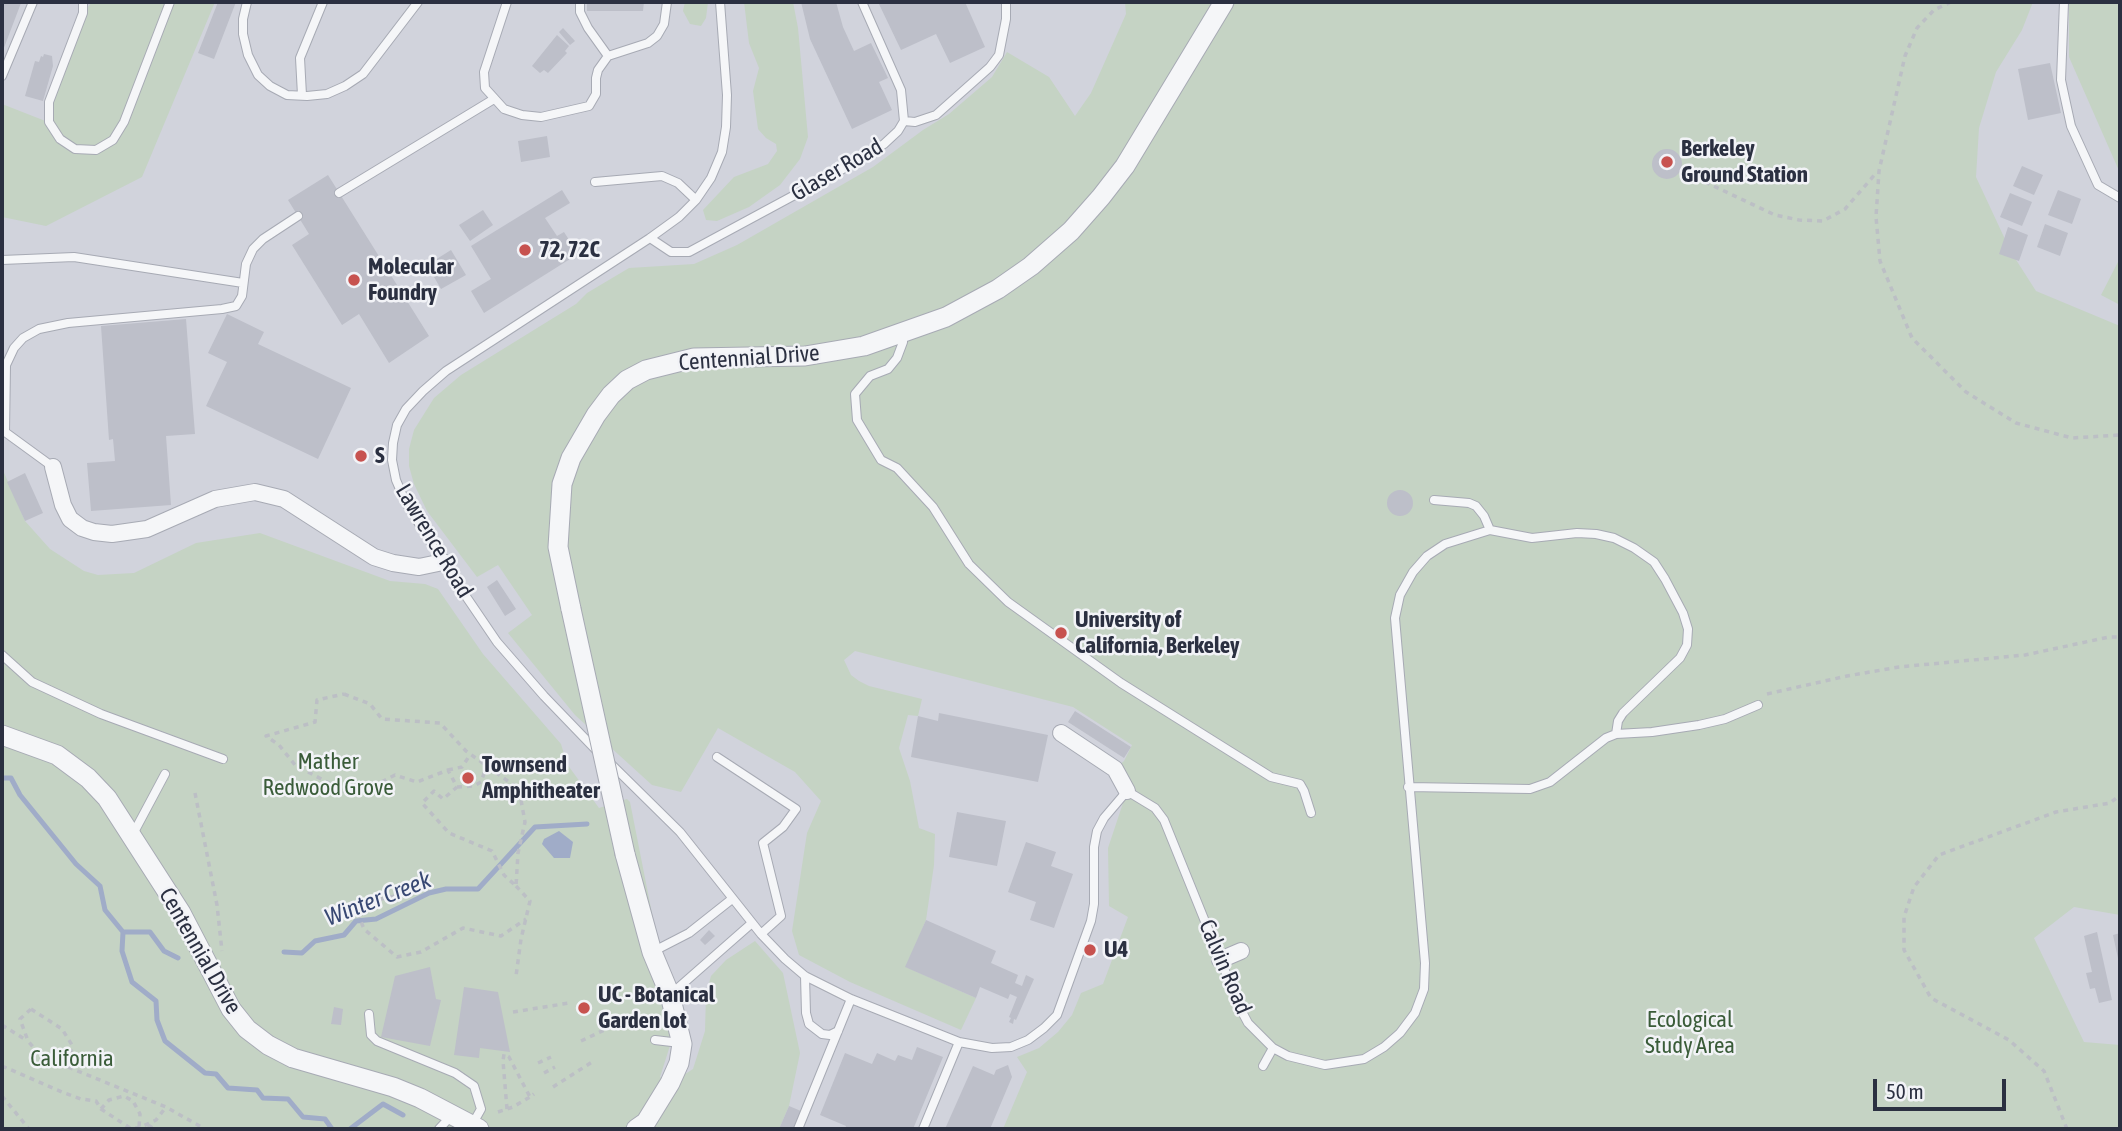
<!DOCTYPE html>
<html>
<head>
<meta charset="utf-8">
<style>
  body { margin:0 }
  #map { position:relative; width:2122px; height:1131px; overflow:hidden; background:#e2e4ea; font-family:"Asap Condensed",sans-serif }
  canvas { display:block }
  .frame { position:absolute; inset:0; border:4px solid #2b3041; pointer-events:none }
  .scale { position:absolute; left:1873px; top:1079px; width:133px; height:32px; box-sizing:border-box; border:4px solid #2b3041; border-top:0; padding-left:9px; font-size:21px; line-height:24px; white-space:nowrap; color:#2b3041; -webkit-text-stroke:5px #f2f3f7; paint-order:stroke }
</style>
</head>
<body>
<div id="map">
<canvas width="2122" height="1131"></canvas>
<div class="frame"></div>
<div class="scale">50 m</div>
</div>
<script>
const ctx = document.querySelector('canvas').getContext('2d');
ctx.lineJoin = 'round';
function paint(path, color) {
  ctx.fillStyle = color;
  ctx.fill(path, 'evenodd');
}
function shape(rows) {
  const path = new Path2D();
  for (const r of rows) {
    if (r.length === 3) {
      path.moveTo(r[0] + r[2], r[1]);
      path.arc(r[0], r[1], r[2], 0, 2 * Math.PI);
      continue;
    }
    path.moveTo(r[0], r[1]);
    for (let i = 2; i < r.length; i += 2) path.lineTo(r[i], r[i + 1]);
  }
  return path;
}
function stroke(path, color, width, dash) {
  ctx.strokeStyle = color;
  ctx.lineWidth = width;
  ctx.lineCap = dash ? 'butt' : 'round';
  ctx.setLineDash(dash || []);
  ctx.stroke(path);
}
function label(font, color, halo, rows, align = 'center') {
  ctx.font = font + ' "Asap Condensed",sans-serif';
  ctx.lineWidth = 5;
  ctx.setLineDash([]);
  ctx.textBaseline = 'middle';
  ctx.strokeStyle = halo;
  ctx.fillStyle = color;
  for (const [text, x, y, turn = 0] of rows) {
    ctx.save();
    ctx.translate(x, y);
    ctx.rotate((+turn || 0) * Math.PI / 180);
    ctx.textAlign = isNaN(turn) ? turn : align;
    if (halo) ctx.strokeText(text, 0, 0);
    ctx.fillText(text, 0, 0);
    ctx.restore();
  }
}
paint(shape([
  [2,2,2119,2,2120,1129,2,1129]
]), '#d1d3dc');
paint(shape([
  [92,2,215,2,142,177,46,226,2,217,2,104,48,122,49,102,83,13],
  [685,2,708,2,706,18,701,26,690,24,683,11],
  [744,2,793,2,798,28,808,137,800,159,780,185,749,207,717,221,706,220,703,210,734,177,768,164,777,151,776,144,766,138,758,129,753,91,759,68,749,43],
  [1125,2,2033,2,2022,30,1996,72,1979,128,1976,177,2011,252,2036,291,2120,326,2120,915,2074,907,2034,938,2084,1042,2120,1045,2120,1129,1003,1129,1027,1072,1017,1057,1039,1048,1058,1032,1072,1015,1081,993,1103,984,1128,917,1109,906,1108,848,1127,791,1115,769,1124,761,1132,745,1073,707,855,651,844,660,851,675,859,681,869,686,922,699,918,716,908,715,899,748,910,781,919,828,935,834,934,865,926,920,906,967,976,998,961,1030,850,982,799,955,792,931,807,833,821,801,795,772,718,728,681,792,652,785,575,715,508,633,532,615,498,565,477,577,427,511,414,484,409,466,409,449,414,430,434,398,461,375,576,304,587,293,629,268,694,264,737,245,873,167,923,130,949,114,992,77,1007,52,1049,77,1075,116,1091,93,1126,14],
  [2069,2,2120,2,2120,173,2069,57],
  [2120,258,2120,305,2101,295],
  [2,468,25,521,50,549,84,571,98,575,134,573,196,543,260,533,390,581,425,584,438,589,483,654,561,744,567,764,599,808,627,799,630,802,675,1030,660,1077,671,1083,693,1069,705,1031,706,994,711,976,726,960,755,941,783,973,800,1053,789,1106,779,1129,2,1129]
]), '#c5d3c4');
paint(shape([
  [559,831,573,842,570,858,554,858,542,844,544,839]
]), '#a0acc8');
stroke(shape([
  [2,778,11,778,20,795,76,864,100,886,105,910,123,932,122,951,132,982,156,1001,157,1020,165,1041,205,1073,216,1074,228,1088,257,1090,263,1098,288,1099,303,1117,325,1119,332,1129],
  [123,932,150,932,164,951,178,958],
  [284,952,302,953,315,941,344,935,356,921,376,919,429,893,446,889,478,889,535,827,587,824],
  [350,1129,383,1104,403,1115]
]), '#a0acc8', 5);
paint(shape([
  [2,2,21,3,2,53],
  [218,2,236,2,214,59,198,53],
  [587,2,644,2,643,11,587,11],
  [801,2,836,2,843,27,854,51,871,43,888,78,879,82,892,110,852,129,810,39],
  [878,2,965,2,985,47,950,63,936,34,901,50],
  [563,28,575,41,570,45,559,32],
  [557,35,569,46,565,51,567,53,548,73,544,70,540,73,532,66],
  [44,54,52,56,53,66,43,101,25,96,35,61,39,62,41,56,43,57],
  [2050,63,2061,113,2028,120,2018,69],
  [547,136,550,157,521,162,518,141],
  [1667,164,15],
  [2022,166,2043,175,2034,195,2013,186],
  [328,175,429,336,389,363,359,314,342,325,292,245,309,234,288,200],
  [562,190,570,203,545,218,557,236,564,232,578,254,484,313,471,291,491,279,471,246],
  [2058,190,2081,199,2072,224,2048,215],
  [2010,193,2032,202,2022,226,2000,217],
  [483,210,493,225,470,241,459,225],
  [2045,224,2068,233,2060,256,2037,247],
  [2008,227,2028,235,2019,261,1999,254],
  [451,250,466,275,441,289,427,265],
  [227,314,264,332,258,344,351,388,318,459,206,406,227,362,208,353],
  [186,319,195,434,166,436,171,505,91,511,87,463,115,461,113,439,109,440,101,326],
  [25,473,43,513,25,521,7,482],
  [1400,503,13],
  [497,580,516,609,505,616,487,587],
  [1075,711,1131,747,1124,758,1068,722],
  [939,713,1048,735,1038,782,911,757,918,716,938,721],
  [957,812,1006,821,997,866,949,857],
  [1026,842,1056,852,1051,866,1073,874,1054,928,1030,920,1036,902,1008,892],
  [926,920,996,951,991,963,1018,975,1015,983,1022,986,1026,975,1034,979,1016,1020,1014,1019,1013,1024,1009,1022,1011,1018,1009,1017,1017,997,1010,994,1008,999,980,987,976,998,905,967],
  [709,930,715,936,705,945,700,940],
  [2097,932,2112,1000,2099,1003,2095,988,2090,989,2086,973,2092,972,2084,936],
  [2120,933,2120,963,2119,963,2113,935],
  [430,967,436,999,441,1000,430,1046,381,1037,395,976],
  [464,987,498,992,510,1052,480,1048,479,1058,454,1055],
  [334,1007,343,1009,341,1025,331,1024],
  [917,1047,943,1057,913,1129,845,1129,846,1126,820,1115,845,1053,872,1064,877,1053,895,1061,898,1055,912,1060],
  [1008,1065,1012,1077,990,1129,945,1129,973,1066,994,1075,996,1070],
  [789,1106,801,1111,793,1129,779,1129]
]), '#bdbfc9');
const service = shape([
  [83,2,83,13,49,102,49,122,60,139,75,149,96,150,113,140,124,122,170,2],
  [247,2,243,19,243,34,248,55,258,75,270,86,287,95,307,96,327,94,345,86,363,74,418,2],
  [507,2,484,72,485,88,504,109,522,115,541,117,589,106,596,94,596,78,598,70,608,56,648,43,657,36,664,24,667,2],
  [580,2,580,12,588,28,608,56],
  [2064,2,2061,80,2071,126,2098,185,2120,198],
  [2,76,33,2],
  [302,95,300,58,323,2],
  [904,121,915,122,936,115,990,67,999,55,1006,19,1006,2],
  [595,182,662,176,678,183,696,200],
  [339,193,494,99],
  [650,238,671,252,689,252,841,170,884,144,898,131,904,121,901,90,862,2],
  [2,260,74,257,243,283],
  [903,334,903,342,897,358,888,369,870,376,855,394,857,420,881,460,897,468,933,507,969,564,1008,602,1121,683,1271,777,1300,784,1304,791,1311,813],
  [53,467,5,432,6,365,14,348,23,338,39,329,68,323,222,309,236,306,242,296,246,264,253,249,263,239,298,216],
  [1434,500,1469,503,1476,506,1484,516,1490,530],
  [2,655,32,682,101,714,223,759],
  [597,751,544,696,497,642,444,564,405,501,396,480,392,460,393,443,397,425,406,409,423,391,446,371,650,238,679,217,696,200,711,178,722,152,726,127,727,95,720,2],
  [717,757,796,809,783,827,763,843,781,916,761,934],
  [609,762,680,832,761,934,785,959,805,976,851,999,959,1042,992,1048,1011,1047,1028,1040,1044,1028,1057,1015,1091,921,1094,904,1094,847,1097,831,1104,818,1127,791,1155,808,1164,820,1240,1008,1248,1023,1273,1048,1288,1056,1325,1065,1364,1059,1384,1047,1400,1033,1415,1013,1424,989,1425,963,1395,618,1400,595,1413,572,1427,556,1445,544,1490,530,1532,538,1577,533,1596,534,1614,538,1634,548,1654,562,1665,579,1683,613,1688,629,1687,645,1680,658,1623,713,1618,721,1616,734],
  [1408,787,1530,789,1550,782,1606,738,1616,734,1652,732,1699,725,1725,719,1758,705],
  [133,834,165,774],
  [654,951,689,933,732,899],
  [805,976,806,1013,809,1024,822,1034,830,1035,838,1031],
  [670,995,752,923],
  [369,1014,371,1035,377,1041,455,1073,474,1086,481,1109,472,1125],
  [655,1040,680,1043],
  [1263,1066,1273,1048],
  [439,1129,452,1115],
  [798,1129,851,999],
  [923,1129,959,1042]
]);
const minor = shape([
  [53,467,63,505,70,519,82,528,94,532,112,534,147,529,215,499,255,492,284,499,374,557,393,563,419,567,443,562],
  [1061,733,1115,769,1127,791],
  [1220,960,1241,951]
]);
const tertiary = shape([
  [571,609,558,547,562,484,571,458,596,415,611,395,627,380,646,370,694,358,805,356,864,346,946,317,998,289,1031,266,1071,231,1101,197,1125,166,1224,2],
  [2,735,57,755,88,778,107,798,181,913,231,1009,247,1029,268,1045,293,1058,393,1087,420,1098,479,1129],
  [625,854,652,952,670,995,682,1044,679,1063,670,1083,646,1122,636,1129]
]);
stroke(service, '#a7aab4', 10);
stroke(minor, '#a7aab4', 18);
stroke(tertiary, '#a7aab4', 21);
stroke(shape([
  [1951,2,1934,10,1917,28,1905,56,1879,171,1876,217,1880,261,1912,338,1966,392,2016,423,2072,438,2120,435],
  [1705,182,1775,215,1799,220,1823,221,1845,209,1877,172],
  [344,694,370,704,382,719,440,723,466,751,519,789,525,822,518,853,516,886,504,875,492,851,449,833,422,803,434,791,443,799,457,787,448,770,417,782,395,775,374,786,344,791,295,765,279,745,266,736,315,722,317,700,344,694],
  [1767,694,1847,676,1899,667,2025,655,2109,637,2120,637],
  [448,770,462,767,470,755],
  [457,787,474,786,481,782,487,765],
  [195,793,217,905,222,951],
  [516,886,530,901,521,939,516,976],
  [404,894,381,899,358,914,364,929,397,957,421,952,463,928,501,936,526,919],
  [31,1009,62,1029,72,1045,68,1067,40,1055,28,1041,20,1019,31,1009],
  [513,1012,569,1003],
  [2,1025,26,1040],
  [581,1041,638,1014],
  [538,1063,551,1057],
  [2,1066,62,1092,81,1099,96,1101,101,1109,130,1128,139,1128,156,1120,166,1107],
  [68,1067,166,1107,205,1129],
  [544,1073,555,1067],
  [553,1087,592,1062],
  [2,1096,29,1129],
  [101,1109,109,1100,124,1096,133,1101,140,1114,139,1127],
  [507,1109,503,1061,504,1054,509,1057,530,1097,534,1094],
  [498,1112,513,1107,530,1097],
  [148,1125,154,1129],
  [2067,1129,2044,1071,2009,1040,1931,998,1904,950,1904,917,1914,887,1939,855,2056,812,2110,803,2120,795]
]), '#bcbfc5', 3.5, [5, 5]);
stroke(service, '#f5f6f8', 8);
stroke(minor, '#f5f6f8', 16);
stroke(tertiary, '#f5f6f8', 19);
const tertiaryBridge = shape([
  [571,609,625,854]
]);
stroke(tertiaryBridge, '#a7aab4', 21, []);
stroke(tertiaryBridge, '#f5f6f8', 19);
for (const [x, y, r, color] of [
  [1667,162,7,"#c7524f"],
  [525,250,7,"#c7524f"],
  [354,280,7,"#c7524f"],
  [361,456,7,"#c7524f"],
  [1061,633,7,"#c7524f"],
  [468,778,7,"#c7524f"],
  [1090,950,7,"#c7524f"],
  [584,1008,7,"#c7524f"]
]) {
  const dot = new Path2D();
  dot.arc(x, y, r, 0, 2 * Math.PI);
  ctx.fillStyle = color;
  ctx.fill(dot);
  stroke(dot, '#f2f3f7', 2.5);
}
label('bold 23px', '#2b3041', '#f2f3f7', [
  ["Berkeley",1681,149],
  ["Ground Station",1681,175],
  ["72, 72C",539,250],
  ["Molecular",368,267],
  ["Foundry",368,293],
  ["S",375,456],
  ["University of",1075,620],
  ["California, Berkeley",1075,646],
  ["Townsend",482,765],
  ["Amphitheater",482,791],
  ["U4",1104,950],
  ["UC - Botanical",598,995],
  ["Garden lot",598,1021]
], 'left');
label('23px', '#2b3041', '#f2f3f7', [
  ["Glaser Road",837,170,-30],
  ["Centennial Drive",749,358,-4],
  ["Lawrence Road",434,541,59],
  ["Centennial Drive",200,951,60],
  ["Calvin Road",1225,967,67]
]);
label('23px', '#3a5c39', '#f2f3f7', [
  ["Mather",328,762],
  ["Redwood Grove",328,788],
  ["Ecological",1690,1020],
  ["Study Area",1690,1046],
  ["California",72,1059]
]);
label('italic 24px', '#384873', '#f2f3f7', [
  ["Winter Creek",378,899,-21]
]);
</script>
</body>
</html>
